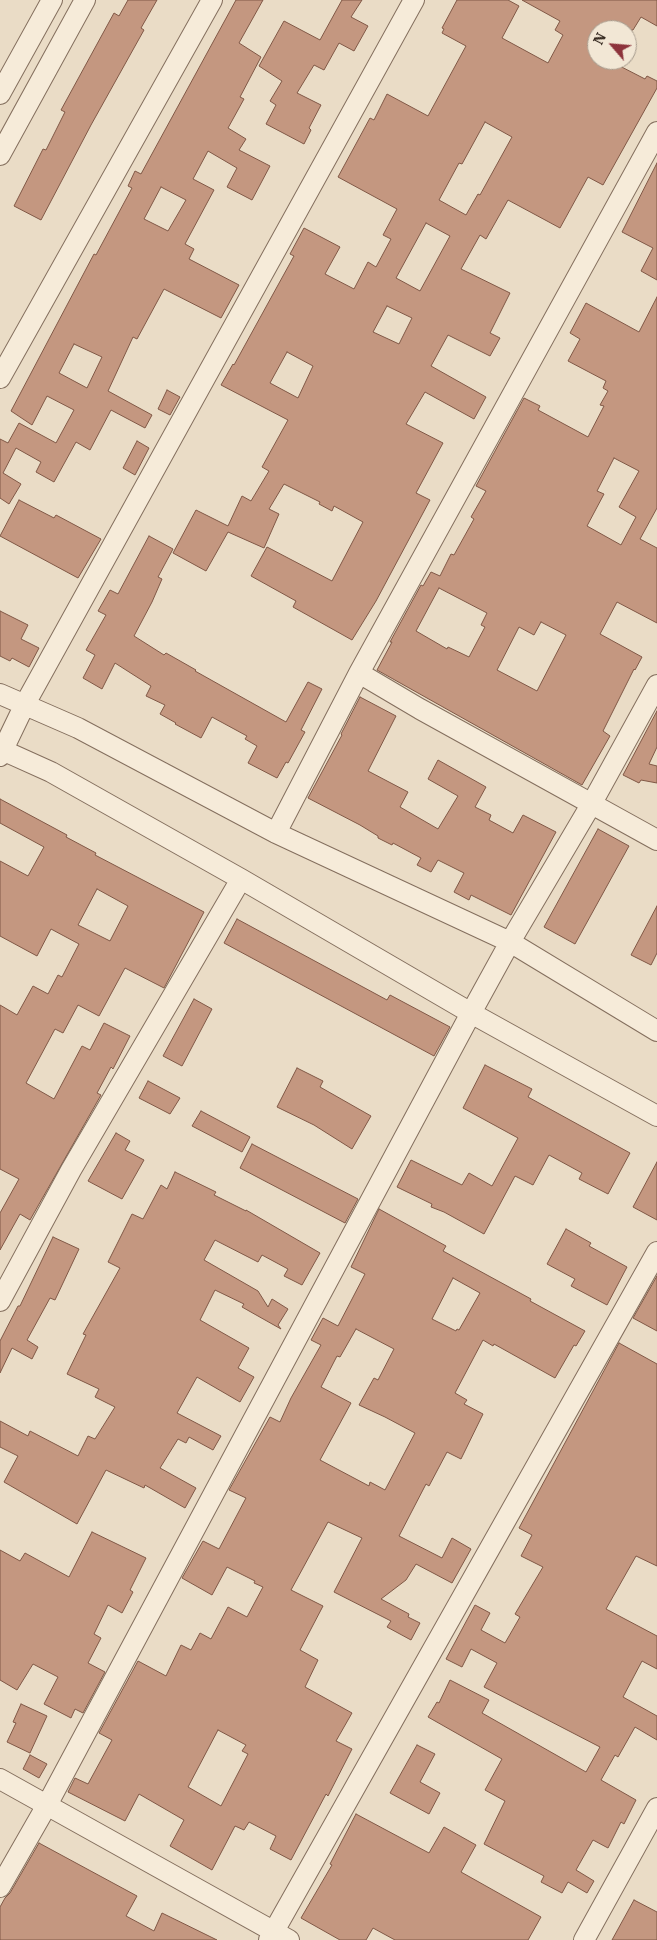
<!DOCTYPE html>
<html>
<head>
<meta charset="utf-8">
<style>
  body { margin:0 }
  #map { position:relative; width:657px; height:1940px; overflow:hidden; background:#eadcc6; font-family:"IBM Plex Serif",serif }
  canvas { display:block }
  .north { position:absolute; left:587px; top:20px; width:50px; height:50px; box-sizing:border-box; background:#f2e7d5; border:1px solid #a69b8d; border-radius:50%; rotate:297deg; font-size:14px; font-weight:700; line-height:20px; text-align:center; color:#352920 }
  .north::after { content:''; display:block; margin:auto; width:18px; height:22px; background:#8d333b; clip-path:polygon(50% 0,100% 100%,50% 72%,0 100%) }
</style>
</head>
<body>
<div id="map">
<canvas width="657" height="1940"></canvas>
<div class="north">N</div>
</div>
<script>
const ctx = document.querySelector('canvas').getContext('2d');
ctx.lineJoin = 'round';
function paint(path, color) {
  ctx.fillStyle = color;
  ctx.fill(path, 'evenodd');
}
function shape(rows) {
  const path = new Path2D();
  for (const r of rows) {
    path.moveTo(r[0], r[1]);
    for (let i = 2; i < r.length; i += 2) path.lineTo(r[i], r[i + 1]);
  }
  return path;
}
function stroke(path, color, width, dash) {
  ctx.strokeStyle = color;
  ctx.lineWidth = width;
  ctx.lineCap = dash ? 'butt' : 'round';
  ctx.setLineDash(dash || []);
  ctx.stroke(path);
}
const building = shape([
  [128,0,157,0,141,28,144,30,91,125,41,220,14,206,43,149,46,150,65,112,61,110,114,13,119,16,128,0],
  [236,0,263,0,239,43,261,57,240,97,244,99,228,128,246,139,239,150,270,166,252,200,227,187,237,168,208,151,193,179,214,190,185,244,194,249,189,259,239,285,221,318,164,289,137,339,133,337,108,391,152,415,145,428,111,410,90,450,76,442,54,482,36,472,41,462,16,448,3,473,21,484,9,504,0,498,0,439,8,443,19,423,56,443,74,410,47,396,32,425,11,411,94,254,96,255,132,188,128,186,135,171,141,174,236,0],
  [161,187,186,200,168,231,144,219,161,187],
  [74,344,102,357,87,388,59,373,74,344],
  [342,0,362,0,351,17,368,26,354,51,339,43,324,70,314,65,297,93,321,105,309,128,311,130,304,144,266,124,276,105,270,101,282,81,259,66,284,21,320,40,342,0],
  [457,0,508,0,519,6,502,38,548,63,563,35,555,30,560,21,522,0,657,0,657,26,641,17,633,30,597,30,597,60,608,60,645,79,647,76,657,81,657,88,603,185,588,177,560,228,508,200,486,239,480,235,461,269,510,293,490,333,500,338,490,356,448,335,431,366,486,397,474,419,425,392,406,424,443,443,416,493,430,500,376,601,352,640,293,607,296,601,251,576,267,547,332,581,363,522,334,506,332,511,319,504,320,502,284,484,269,509,279,514,264,548,228,532,206,571,173,553,196,510,228,526,242,496,251,501,269,471,262,467,288,420,221,385,233,364,234,365,294,256,290,254,304,228,340,247,325,274,354,289,368,262,376,267,391,239,383,235,397,209,338,177,370,118,374,120,387,94,428,116,466,46,442,33,444,29,442,28,457,0],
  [485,122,512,137,480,195,478,194,466,215,439,200,459,163,462,164,485,122],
  [426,223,450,236,420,291,396,278,426,223],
  [387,306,412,318,399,344,373,332,387,306],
  [287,352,313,366,298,398,270,383,287,352],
  [657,163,657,280,641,271,653,248,622,232,657,163],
  [657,297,657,508,640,539,657,548,657,623,617,602,600,634,642,657,635,670,634,669,603,731,610,736,582,785,377,670,392,642,390,642,421,585,423,586,431,572,440,576,451,554,454,555,474,519,471,517,486,491,476,486,524,398,540,406,538,410,588,437,604,406,600,405,608,391,603,388,606,381,568,361,580,339,570,333,586,303,639,332,657,297],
  [614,458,639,471,619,507,636,517,621,545,587,526,604,494,597,491,614,458],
  [439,588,487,613,481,625,485,627,469,657,448,647,447,649,416,631,439,588],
  [541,622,566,635,537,691,497,670,519,627,534,635,541,622],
  [167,390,180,397,170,415,158,409,167,390],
  [137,441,149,448,135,475,123,468,137,441],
  [19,500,54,518,56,515,101,539,78,578,0,536,19,500],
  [149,536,173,549,158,577,162,579,152,602,134,636,164,655,166,653,196,670,195,671,286,722,308,682,322,689,301,730,305,732,288,763,286,762,277,778,248,763,257,746,245,739,247,736,212,717,201,738,175,724,176,723,160,714,165,705,146,696,151,686,115,663,102,689,83,678,95,655,86,650,106,615,98,611,110,590,118,594,149,536],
  [0,611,28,625,21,639,39,648,29,667,12,658,10,661,0,656,0,611],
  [360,697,396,716,368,771,408,792,400,807,438,829,458,796,428,779,438,760,486,787,475,807,491,815,489,820,513,833,523,815,556,832,511,915,471,895,469,900,454,892,464,873,438,860,431,872,417,865,421,858,393,843,392,845,378,838,378,836,360,825,308,798,342,735,341,734,360,697],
  [657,711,657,747,649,764,657,766,657,783,641,780,639,783,623,775,657,711],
  [0,799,67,835,66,837,96,853,95,855,204,912,164,988,125,968,99,1016,78,1005,63,1033,55,1029,26,1083,54,1099,82,1046,90,1050,104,1023,130,1036,113,1069,111,1067,97,1093,101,1095,30,1220,20,1214,0,1250,0,1213,19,1179,0,1169,0,1005,17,1015,33,986,48,994,58,975,62,977,79,944,51,929,37,956,0,936,0,861,28,876,44,847,0,823,0,799],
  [97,889,128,906,110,941,78,925,97,889],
  [598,829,629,846,575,944,544,927,598,829],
  [657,906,657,953,651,965,631,955,657,906],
  [237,919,387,1000,390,995,450,1027,434,1056,224,943,237,919],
  [194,999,212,1009,182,1066,163,1056,194,999],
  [485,1065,532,1089,528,1097,630,1153,608,1194,579,1179,582,1173,549,1155,533,1185,515,1176,484,1234,444,1212,431,1207,432,1204,397,1187,411,1160,462,1185,469,1173,492,1186,518,1138,463,1108,485,1065],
  [297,1068,323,1081,320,1087,371,1116,352,1149,314,1125,277,1107,297,1068],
  [148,1081,180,1098,170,1114,139,1098,148,1081],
  [201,1111,250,1137,242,1152,192,1126,201,1111],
  [116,1133,130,1141,125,1150,144,1160,122,1199,88,1181,116,1133],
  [252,1144,358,1199,345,1223,240,1168,252,1144],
  [657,1162,657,1220,633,1207,657,1162],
  [175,1172,216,1192,214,1195,246,1211,246,1210,320,1253,302,1285,284,1276,288,1269,262,1255,258,1262,215,1240,204,1260,258,1291,268,1307,272,1299,288,1309,278,1325,281,1329,242,1307,244,1304,215,1290,200,1320,249,1348,238,1368,254,1377,240,1402,197,1377,177,1413,221,1436,213,1450,189,1437,186,1443,178,1439,160,1468,196,1488,185,1508,145,1485,144,1488,106,1470,77,1524,4,1482,18,1456,0,1447,0,1421,28,1436,30,1431,78,1456,88,1436,95,1439,115,1407,95,1397,99,1389,67,1374,86,1335,83,1334,120,1268,108,1262,132,1214,143,1219,161,1185,167,1189,175,1172],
  [379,1209,446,1246,443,1251,531,1299,530,1301,585,1331,576,1346,574,1345,555,1378,494,1344,493,1346,483,1340,455,1393,467,1400,464,1404,483,1414,461,1459,447,1452,429,1486,426,1484,399,1536,442,1558,452,1538,471,1549,452,1583,416,1564,406,1580,381,1599,409,1614,408,1617,420,1623,411,1640,387,1627,391,1621,334,1592,362,1538,328,1522,291,1590,323,1606,300,1650,318,1660,305,1687,352,1713,336,1741,352,1749,328,1796,326,1794,291,1860,270,1849,276,1836,249,1822,244,1830,235,1826,212,1870,170,1846,184,1820,139,1794,125,1821,68,1792,75,1778,88,1784,112,1740,99,1733,138,1661,166,1676,181,1645,191,1650,200,1633,211,1639,228,1607,247,1617,263,1587,254,1583,255,1581,227,1567,212,1595,182,1578,203,1541,219,1549,246,1498,229,1490,270,1417,280,1422,291,1398,321,1345,311,1340,323,1318,338,1326,365,1274,351,1267,379,1209],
  [453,1278,480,1293,459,1330,457,1329,456,1331,432,1319,453,1278],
  [356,1329,394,1349,378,1380,374,1378,359,1405,385,1417,415,1433,385,1490,370,1482,369,1486,320,1460,351,1403,321,1387,337,1356,340,1357,356,1329],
  [218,1730,246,1745,242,1751,248,1754,221,1806,188,1787,218,1730],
  [566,1229,591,1243,589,1246,627,1267,607,1305,571,1286,575,1279,547,1264,566,1229],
  [53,1237,79,1249,55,1300,50,1298,27,1340,38,1347,32,1359,12,1348,0,1373,0,1341,18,1306,20,1306,53,1237],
  [657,1276,657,1331,633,1318,657,1276],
  [619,1343,657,1364,657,1566,636,1556,606,1609,657,1636,657,1669,642,1661,623,1697,657,1716,657,1740,635,1727,618,1757,615,1755,601,1780,636,1800,624,1824,621,1822,608,1848,593,1840,576,1870,594,1881,587,1893,568,1882,562,1893,541,1882,544,1876,484,1844,505,1801,485,1790,502,1759,428,1717,437,1702,439,1703,450,1680,489,1700,482,1713,586,1772,600,1747,484,1687,497,1663,471,1649,462,1667,446,1659,475,1605,490,1613,481,1630,505,1643,520,1617,515,1614,543,1567,521,1556,532,1535,519,1528,619,1343],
  [92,1532,146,1558,130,1590,133,1592,122,1613,108,1605,94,1634,101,1638,88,1663,105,1672,83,1713,75,1709,71,1718,44,1704,58,1677,33,1664,17,1690,0,1680,0,1550,20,1561,25,1553,69,1577,92,1532],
  [21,1704,47,1716,30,1753,7,1742,16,1723,13,1722,21,1704],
  [417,1745,435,1754,420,1782,440,1793,429,1814,390,1793,417,1745],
  [30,1755,47,1764,39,1778,23,1769,30,1755],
  [356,1814,429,1853,444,1827,476,1845,461,1872,541,1917,528,1940,395,1940,373,1928,366,1940,340,1940,301,1918,332,1865,330,1864,356,1814],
  [39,1843,137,1896,126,1916,154,1931,162,1913,217,1940,0,1940,0,1907,5,1898,10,1893,39,1843],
  [634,1900,657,1912,657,1940,612,1940,634,1900]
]);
paint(building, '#c49780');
stroke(building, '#805846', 1);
const minor = shape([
  [0,94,52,0],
  [0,155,85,0],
  [0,378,212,0],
  [359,673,420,709,657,840],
  [0,694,78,728,276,833,510,942,657,1031],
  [0,749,51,772,241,879,471,1013,657,1116],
  [0,756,25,704,414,0],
  [276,833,359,673,657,132],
  [0,1301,71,1170,241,879],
  [0,1779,289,1940],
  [0,1887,47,1805,471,1013,510,942,592,803,657,685],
  [269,1940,657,1252],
  [584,1940,657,1808]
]);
stroke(minor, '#846f5e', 22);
stroke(minor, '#f6ebd9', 20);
</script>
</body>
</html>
